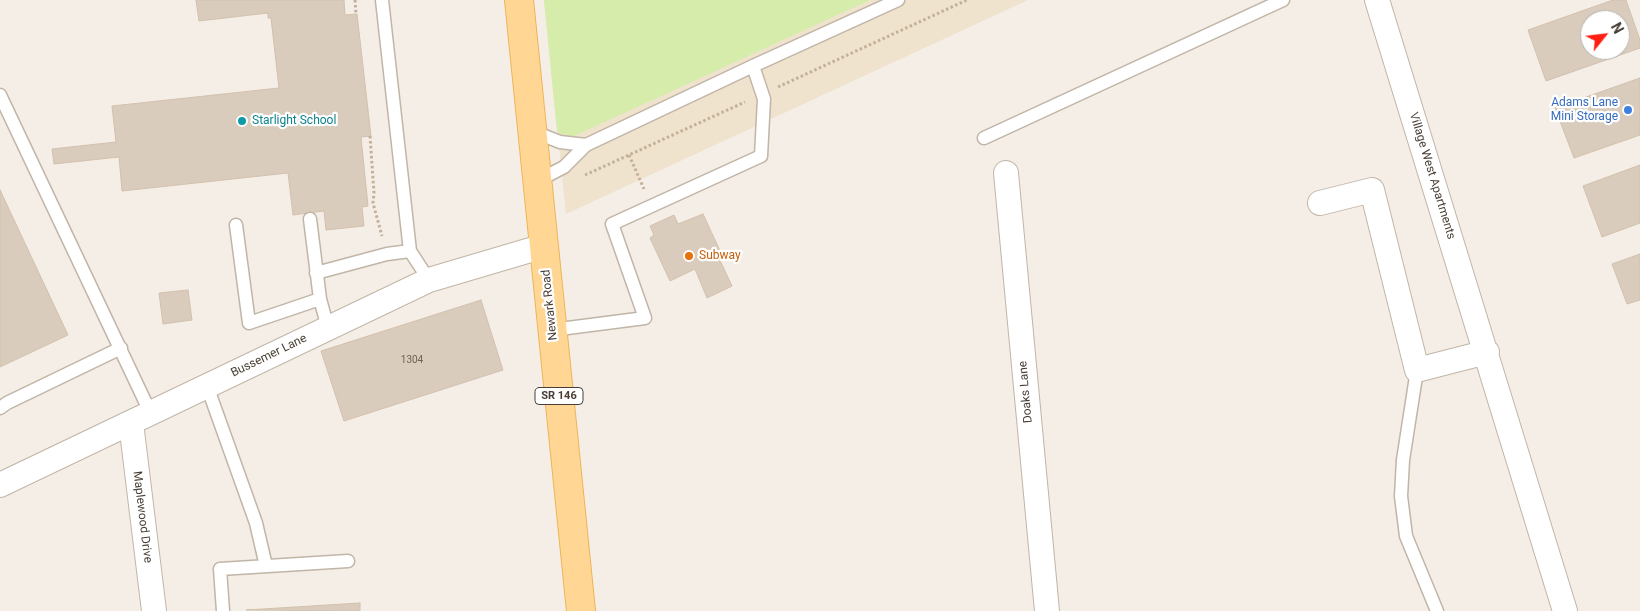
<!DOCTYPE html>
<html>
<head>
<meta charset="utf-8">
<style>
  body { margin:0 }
  #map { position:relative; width:1640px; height:611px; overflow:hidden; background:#f4eee6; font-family:Roboto,sans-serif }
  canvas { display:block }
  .north { position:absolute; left:1580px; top:10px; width:50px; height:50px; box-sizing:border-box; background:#fff; border:1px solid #b6b2ae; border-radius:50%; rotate:61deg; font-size:14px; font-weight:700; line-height:20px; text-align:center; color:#483e34 }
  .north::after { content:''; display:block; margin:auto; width:18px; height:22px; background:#ff1f12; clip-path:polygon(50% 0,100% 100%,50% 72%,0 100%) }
</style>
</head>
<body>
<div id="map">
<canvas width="1640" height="611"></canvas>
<div class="north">N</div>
</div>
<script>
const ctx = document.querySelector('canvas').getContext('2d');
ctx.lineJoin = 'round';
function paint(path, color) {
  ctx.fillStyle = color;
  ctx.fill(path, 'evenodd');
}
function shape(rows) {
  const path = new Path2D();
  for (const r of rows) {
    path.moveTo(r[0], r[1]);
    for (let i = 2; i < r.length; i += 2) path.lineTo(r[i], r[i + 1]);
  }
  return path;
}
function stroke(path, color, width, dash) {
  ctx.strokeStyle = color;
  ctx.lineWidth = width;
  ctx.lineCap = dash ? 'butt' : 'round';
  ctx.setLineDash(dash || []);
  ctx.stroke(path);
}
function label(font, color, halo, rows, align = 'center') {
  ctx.font = font + ' Roboto,sans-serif';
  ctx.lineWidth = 4.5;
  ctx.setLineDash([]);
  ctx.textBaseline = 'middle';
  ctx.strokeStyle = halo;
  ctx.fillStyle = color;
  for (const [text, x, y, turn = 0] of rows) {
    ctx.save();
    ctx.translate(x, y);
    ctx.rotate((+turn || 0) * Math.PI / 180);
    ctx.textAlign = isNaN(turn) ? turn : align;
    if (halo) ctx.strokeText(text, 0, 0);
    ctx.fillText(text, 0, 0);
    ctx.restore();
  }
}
paint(shape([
  [544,0,1028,0,566,214]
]), '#efe3ce');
paint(shape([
  [544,0,870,0,572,137,557,132]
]), '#d5ecaa');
const building = shape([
  [196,0,344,0,345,15,357,14,371,136,361,137,368,206,362,207,364,226,326,230,324,211,293,215,288,173,122,191,119,157,54,164,52,149,116,142,112,106,279,88,271,18,268,18,268,13,199,21,196,0],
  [1613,0,1626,0,1640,40,1640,48,1546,81,1528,30,1613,0],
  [1590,20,1620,20,1620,50,1590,50,1590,20],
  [1640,78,1640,135,1574,158,1555,108,1640,78],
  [1640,165,1640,223,1602,237,1583,186,1640,165],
  [0,190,68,335,0,367,0,190],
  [703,214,722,255,718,256,732,286,707,298,695,269,670,281,650,238,654,235,650,226,674,215,678,224,703,214],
  [1640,254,1640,300,1627,304,1612,264,1640,254],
  [188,290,192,320,163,324,159,293,188,290],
  [481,300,503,370,344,421,321,351,481,300],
  [360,603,360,611,246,610,360,603]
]);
paint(building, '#daccbd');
stroke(building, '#d2c0ac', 1);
const lane = shape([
  [382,0,410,251,429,280],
  [0,95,151,414],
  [532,131,560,142,586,145],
  [984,138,1283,0],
  [537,181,564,167,586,145,753,66,898,0],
  [310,219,320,299,328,328],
  [236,225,249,323,320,299],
  [316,273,387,254,410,251],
  [552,330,645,318,612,224,761,156,764,99,753,66],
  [1417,370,1403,460,1401,496,1406,536,1437,611],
  [207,386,256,523,266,566],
  [0,408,7,403,121,348],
  [223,611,220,569,348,561]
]);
const street = shape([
  [1377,0,1565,611],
  [1006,173,1047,611],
  [1320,203,1372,190,1417,370,1487,352],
  [131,423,154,611],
  [0,485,429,280,544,246]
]);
const primary = shape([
  [519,0,581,611]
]);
stroke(lane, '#c1b5a7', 15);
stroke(street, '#c1b5a7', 26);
stroke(primary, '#eeb459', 30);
stroke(shape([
  [355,0,356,14],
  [778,87,967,0],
  [370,136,374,193,373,203,382,236],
  [629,155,644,189],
  [585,175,745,102]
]), '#c4b097', 3, [2.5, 2.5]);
stroke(lane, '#fff', 12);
stroke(street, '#fff', 24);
stroke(primary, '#ffd694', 28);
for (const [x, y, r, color] of [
  [1628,110,5,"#3f7fe0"],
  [242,121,5,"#0f9aa8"],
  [689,256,5,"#e8710a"]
]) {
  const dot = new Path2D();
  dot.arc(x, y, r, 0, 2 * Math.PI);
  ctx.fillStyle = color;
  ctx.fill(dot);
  stroke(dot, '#fff', 2);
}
label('10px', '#6c6256', null, [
  ["1304",412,360]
]);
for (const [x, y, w] of [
  [559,396,48]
]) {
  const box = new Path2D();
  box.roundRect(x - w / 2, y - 8.5, w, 17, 4);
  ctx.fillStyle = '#fff';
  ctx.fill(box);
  stroke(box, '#483e34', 1);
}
label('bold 11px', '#483e34', null, [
  ["SR 146",559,396]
]);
label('12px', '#366cbe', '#fff', [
  ["Adams Lane",1618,103],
  ["Mini Storage",1618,117]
], 'right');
label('12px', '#0d838f', '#fff', [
  ["Starlight School",252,121]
], 'left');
label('12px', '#483e34', '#fff', [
  ["Village West Apartments",1432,176,73],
  ["Newark Road",550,305,-96],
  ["Bussemer Lane",269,356,-26],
  ["Doaks Lane",1026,392,-95],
  ["Maplewood Drive",142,517,83]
]);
label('12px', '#c56008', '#fff', [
  ["Subway",699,256]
], 'left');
</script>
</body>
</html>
